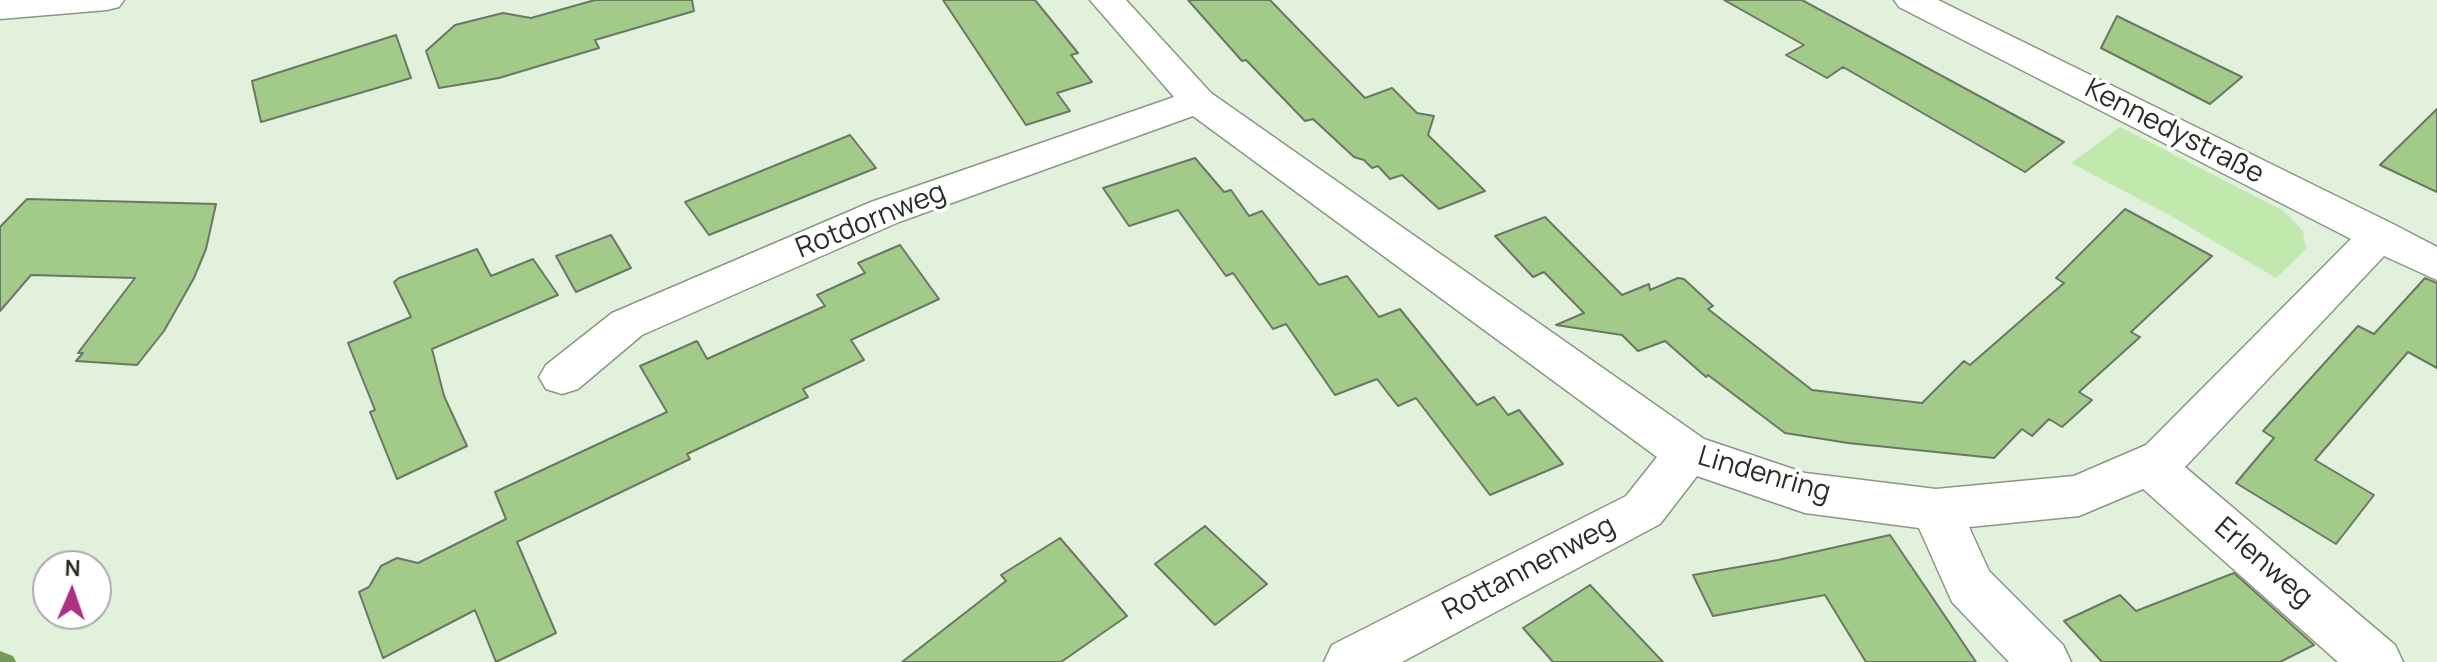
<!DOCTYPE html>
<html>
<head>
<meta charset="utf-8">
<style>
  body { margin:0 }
  #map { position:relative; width:2437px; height:662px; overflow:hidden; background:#e2f1db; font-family:Manrope,sans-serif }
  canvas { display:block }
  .north { position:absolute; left:32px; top:550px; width:80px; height:80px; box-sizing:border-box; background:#fff; border:2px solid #a9aca9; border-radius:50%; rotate:2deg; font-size:22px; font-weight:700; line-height:32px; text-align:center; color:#292f27 }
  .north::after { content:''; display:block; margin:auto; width:28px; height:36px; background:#ad3183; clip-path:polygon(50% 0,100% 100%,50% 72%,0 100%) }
</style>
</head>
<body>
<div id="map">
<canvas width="2437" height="662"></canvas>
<div class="north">N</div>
</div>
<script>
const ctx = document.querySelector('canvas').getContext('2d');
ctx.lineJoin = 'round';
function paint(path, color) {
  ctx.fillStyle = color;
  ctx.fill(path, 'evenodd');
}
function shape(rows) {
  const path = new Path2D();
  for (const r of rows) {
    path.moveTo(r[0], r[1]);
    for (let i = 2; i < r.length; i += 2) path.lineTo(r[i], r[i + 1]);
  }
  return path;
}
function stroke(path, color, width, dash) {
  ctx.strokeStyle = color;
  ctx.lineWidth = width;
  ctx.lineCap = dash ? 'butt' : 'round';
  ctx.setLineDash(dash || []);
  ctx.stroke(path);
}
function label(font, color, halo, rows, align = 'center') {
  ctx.font = font + ' Manrope,sans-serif';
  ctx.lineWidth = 7;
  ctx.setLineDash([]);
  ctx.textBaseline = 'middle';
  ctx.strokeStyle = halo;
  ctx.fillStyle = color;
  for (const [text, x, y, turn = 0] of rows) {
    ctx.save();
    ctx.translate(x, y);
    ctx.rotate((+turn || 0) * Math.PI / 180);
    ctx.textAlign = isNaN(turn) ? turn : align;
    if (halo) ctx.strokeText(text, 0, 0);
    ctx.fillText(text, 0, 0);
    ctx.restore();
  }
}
paint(shape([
  [2120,127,2284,211,2303,231,2306,249,2276,278,2171,216,2071,163]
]), '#c2e9ad');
paint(shape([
  [0,651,13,656,16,662,0,662,0,651]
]), '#749b5d');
const building = shape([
  [595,0,692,0,694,11,595,40,599,48,499,78,439,88,426,51,455,25,503,13,531,18,595,0],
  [943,0,1035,0,1078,53,1071,55,1092,82,1057,93,1070,111,1026,125,943,0],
  [1188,0,1270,0,1365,98,1392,88,1417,113,1434,116,1428,135,1485,191,1439,209,1402,175,1390,179,1378,166,1372,168,1364,160,1354,157,1313,119,1305,121,1246,60,1242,61,1188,0],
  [1724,0,1802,0,2064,142,2025,172,1843,67,1827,78,1786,55,1804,45,1724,0],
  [2117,16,2242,77,2210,104,2101,48,2117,16],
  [396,35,411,78,261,122,252,81,396,35],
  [2437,109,2437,192,2380,165,2437,109],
  [850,135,876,168,709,235,685,202,850,135],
  [1195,158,1224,192,1231,190,1249,216,1262,211,1319,285,1347,276,1379,317,1400,309,1477,405,1494,397,1508,415,1519,410,1563,464,1490,495,1416,398,1398,406,1377,379,1335,395,1286,324,1273,329,1233,273,1226,276,1178,210,1129,226,1103,188,1195,158],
  [27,199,216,204,206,249,194,278,164,331,137,365,76,361,83,353,78,353,135,278,31,275,0,311,0,227,27,199],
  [2125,209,2212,256,2131,332,2140,337,2079,392,2092,400,2062,427,2049,419,2032,436,2022,429,1994,458,1848,443,1785,433,1708,375,1706,377,1665,341,1638,351,1622,335,1556,325,1584,313,1544,272,1533,277,1495,236,1545,217,1622,295,1649,284,1650,290,1678,278,1684,279,1713,306,1708,309,1812,390,1922,403,1964,361,1970,365,2064,283,2056,278,2125,209],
  [611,235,631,268,576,292,556,256,611,235],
  [900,245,939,299,851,340,864,360,803,389,808,397,687,454,690,459,517,542,556,633,496,662,475,610,383,658,359,592,369,587,381,566,397,558,418,563,506,519,495,492,667,412,640,366,697,341,707,359,825,306,817,295,865,273,858,263,900,245],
  [477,249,491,276,533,259,558,295,432,349,444,396,467,446,397,479,370,412,375,410,348,343,411,317,394,282,399,278,477,249],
  [2425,278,2437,283,2437,368,2408,352,2315,460,2374,495,2336,544,2236,483,2274,438,2263,431,2358,326,2374,334,2425,278],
  [1205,526,1267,584,1215,625,1155,564,1205,526],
  [1890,535,1976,662,1866,662,1825,595,1713,616,1693,575,1778,560,1890,535],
  [1060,538,1127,616,1061,662,902,662,1006,581,1001,575,1060,538],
  [2234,573,2314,645,2280,662,2102,662,2064,621,2120,595,2136,611,2234,573],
  [1590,585,1663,662,1553,662,1523,628,1590,585]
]);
paint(building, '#a2cb8a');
stroke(building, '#6b7764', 2);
const minor = shape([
  [0,0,124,0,119,7,107,10,0,19,0,0],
  [1090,0,1126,0,1211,93,1704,439,1805,473,1936,489,2074,476,2146,445,2351,239,1899,7,1894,0,1938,0,2395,225,2437,247,2437,280,2384,256,2185,467,2395,645,2403,662,2338,662,2143,489,2079,516,1969,527,1989,571,2063,645,2071,662,2009,662,1952,602,1919,528,1805,513,1697,476,1660,524,1402,662,1324,662,1332,645,1626,496,1657,457,1193,116,899,222,642,335,578,389,562,394,546,389,539,377,546,365,612,313,871,202,1174,97,1090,0]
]);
stroke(minor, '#8a9783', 3);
paint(minor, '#fff');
label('28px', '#292f27', '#fff', [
  ["Kennedystraße",2174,132,27],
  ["Rotdornweg",871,221,-22],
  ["Lindenring",1764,475,16],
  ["Erlenweg",2263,563,41],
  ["Rottannenweg",1529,569,-28]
]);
</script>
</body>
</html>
